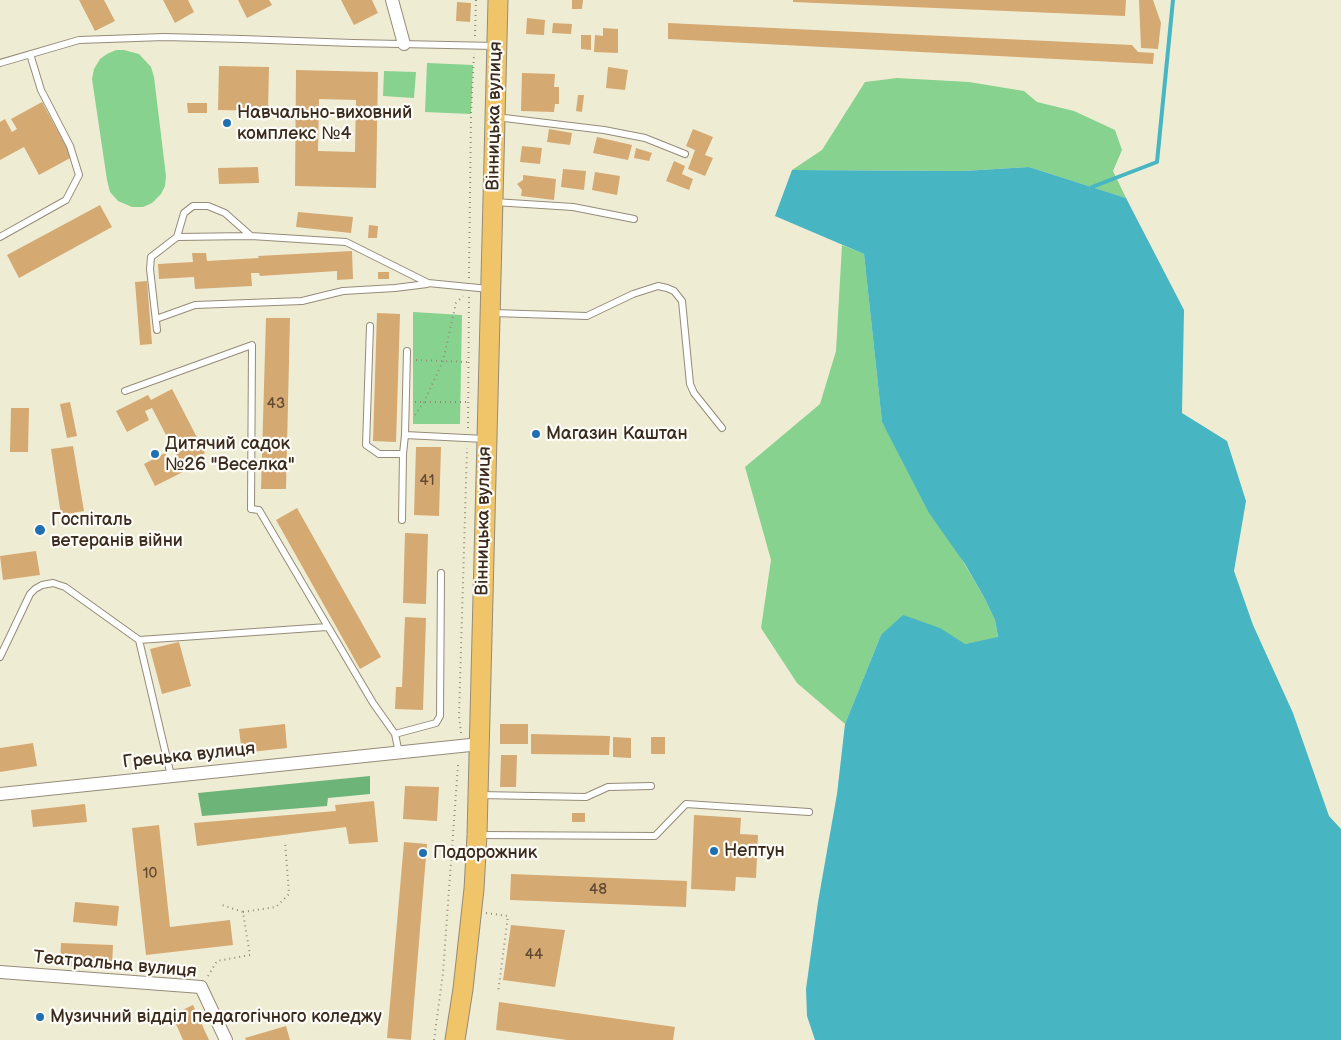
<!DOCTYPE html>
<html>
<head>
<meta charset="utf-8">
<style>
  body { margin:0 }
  canvas { display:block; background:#efecd4 }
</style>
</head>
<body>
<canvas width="1341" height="1040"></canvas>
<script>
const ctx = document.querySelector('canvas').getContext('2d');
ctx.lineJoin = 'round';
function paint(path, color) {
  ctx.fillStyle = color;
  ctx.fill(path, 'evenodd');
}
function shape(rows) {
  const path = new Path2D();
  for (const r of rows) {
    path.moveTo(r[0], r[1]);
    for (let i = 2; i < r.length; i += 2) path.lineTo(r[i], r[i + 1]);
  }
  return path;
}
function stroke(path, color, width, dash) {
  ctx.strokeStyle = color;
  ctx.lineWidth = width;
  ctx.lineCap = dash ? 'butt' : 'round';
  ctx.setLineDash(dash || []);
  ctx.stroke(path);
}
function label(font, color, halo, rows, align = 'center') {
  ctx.font = font + ' "Balsamiq Sans",sans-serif';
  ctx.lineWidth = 4.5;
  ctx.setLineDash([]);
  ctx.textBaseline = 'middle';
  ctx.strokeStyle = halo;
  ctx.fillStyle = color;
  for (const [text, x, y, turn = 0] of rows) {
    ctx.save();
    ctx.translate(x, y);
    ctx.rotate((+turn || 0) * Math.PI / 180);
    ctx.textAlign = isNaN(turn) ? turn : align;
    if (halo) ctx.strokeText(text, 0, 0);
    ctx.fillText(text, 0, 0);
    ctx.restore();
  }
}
paint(shape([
  [116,50,124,50,139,54,151,67,154,77,166,176,165,186,161,194,152,203,143,207,132,207,118,201,110,192,107,180,92,79,94,69,100,59,107,54],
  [427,63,473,65,471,114,425,112],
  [384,71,416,72,414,98,383,96],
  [897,78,969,82,1024,91,1037,102,1074,111,1115,130,1122,150,1113,171,1126,198,1029,167,963,171,792,170,822,150,865,82],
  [842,245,864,254,882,422,985,599,995,620,998,638,965,644,881,635,845,724,797,683,761,628,771,560,745,467,820,404,836,351],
  [413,312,462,315,460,424,413,424]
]), '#87d28e');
paint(shape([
  [370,776,370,794,328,798,327,806,202,816,198,793]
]), '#6db479');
paint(shape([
  [1029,167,1126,198,1184,310,1182,413,1227,441,1246,501,1234,571,1253,625,1293,713,1329,816,1341,829,1341,1040,815,1040,807,1016,806,989,818,902,837,794,845,724,881,635,903,615,940,628,965,644,998,637,995,620,985,599,965,564,929,513,882,422,864,254,775,216,792,170,963,171]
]), '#48b5c3');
stroke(shape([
  [1092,187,1157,162,1173,0]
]), '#48b5c3', 4);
paint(shape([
  [79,0,104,0,115,21,95,31],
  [163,0,188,0,194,12,175,23],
  [238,0,269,0,272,5,247,18],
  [341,0,372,0,378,13,354,25],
  [572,0,583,0,582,9,572,9],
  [793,0,1126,0,1125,16,793,2],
  [1139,0,1153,0,1161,23,1158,49,1141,48],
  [457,2,471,3,470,22,456,21],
  [527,18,545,20,544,35,526,34],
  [553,23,572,24,571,34,552,33],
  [668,23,1132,45,1138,52,1154,53,1153,64,668,39],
  [603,28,618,29,618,53,594,52,595,35,603,36],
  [581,35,591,35,591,50,581,49],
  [219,66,269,67,268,111,218,110],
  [608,67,628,70,625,90,606,88],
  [296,70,378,72,376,188,295,186],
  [319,99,356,100,355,152,318,151],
  [522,73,555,74,554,87,559,87,559,104,555,104,554,112,521,111],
  [578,95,584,95,582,112,576,111],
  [42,102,72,157,39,175,24,147,0,160,0,122,5,119,12,132,17,129,11,119],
  [187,103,207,103,207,113,188,113],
  [549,129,572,133,570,145,547,142],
  [693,129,713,137,705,155,713,158,705,176,688,169,695,150,686,146],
  [597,137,632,145,628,160,593,153],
  [522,146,542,148,540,164,520,162],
  [636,148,652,153,649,161,634,158],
  [674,161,685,166,682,174,693,179,689,190,666,181],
  [258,167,259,183,219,184,218,168],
  [563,169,586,171,584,190,561,187],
  [595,172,620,176,617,195,592,190],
  [523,175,556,179,554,200,521,196,522,190,517,184,523,180],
  [100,205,112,227,19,278,7,255],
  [298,212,353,217,351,233,296,227],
  [369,225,378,226,377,238,368,238],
  [352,251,353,279,337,280,337,271,260,276,259,273,251,273,252,286,195,289,194,277,159,279,158,264,193,262,192,253,206,253,207,261,259,258,258,256],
  [378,272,389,272,389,279,378,279],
  [147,281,152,344,140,345,135,282],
  [377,313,400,314,396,442,373,441],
  [266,318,290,318,286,489,261,489],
  [172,389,205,453,182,465,185,471,155,486,144,464,165,453,170,462,178,458,152,408,145,411,149,420,127,432,116,411,148,395,151,400],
  [70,402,77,436,67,438,60,404],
  [11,408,29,408,28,452,10,452],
  [73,446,84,511,61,515,51,449],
  [416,447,441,447,439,516,414,515],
  [297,508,381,657,360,669,276,520],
  [405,533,428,534,426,604,403,603],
  [36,551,40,575,3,580,0,556],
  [405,617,426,618,423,710,395,709,396,687,402,687],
  [179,642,191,686,162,694,150,649],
  [285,724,287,748,242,753,239,729],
  [500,724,528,724,528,744,500,744],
  [531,734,610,736,609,755,531,754],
  [613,737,631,738,631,758,613,757],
  [651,737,665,737,665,754,651,754],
  [33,743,37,766,0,772,0,748],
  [501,755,517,755,516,787,500,787],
  [405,786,439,787,437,821,403,819],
  [374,801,378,842,349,844,346,827,197,846,194,823,336,811,335,805],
  [85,804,87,822,33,827,31,810],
  [572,813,585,813,585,822,572,822],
  [694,815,741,818,740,834,758,835,756,878,736,877,735,891,691,889],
  [159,825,170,927,230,920,233,945,146,955,132,828],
  [404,842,427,844,411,1040,387,1038],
  [511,874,687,881,686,907,510,900],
  [75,902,119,906,117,926,73,922],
  [511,925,565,930,555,987,503,980],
  [61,943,113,945,112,967,60,966],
  [499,1002,675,1027,673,1040,567,1040,496,1030],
  [193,1005,209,1040,183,1040,172,1015],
  [286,1026,290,1040,246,1040,245,1038]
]), '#d5a972');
const lane = shape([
  [0,63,79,40,164,37,242,39,353,43,495,46],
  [496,117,604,130,645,138,685,154],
  [494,202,573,207,634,219],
  [0,237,66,200,79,175,70,146,41,90,30,54],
  [177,237,184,213,193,206,208,206,225,213,251,236],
  [493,313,587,316,633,294,658,286,667,288,674,291,682,301,690,384,694,393,722,428],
  [156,319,195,305,302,301,343,291,395,288,427,284],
  [370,326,366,445,379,454,403,454],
  [157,330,150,269,151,257,177,237,251,236,346,242,428,283,489,289],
  [125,391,252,345,251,509,259,510,373,703,395,734,399,753],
  [405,435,407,351],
  [402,520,403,454,405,435,485,439],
  [139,640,327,627],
  [0,657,30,594,35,589,42,585,53,583,65,587,139,640,171,776],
  [395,734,436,723,440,716,441,573],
  [479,795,586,797,608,787,651,786],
  [479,835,655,836,686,804,809,812]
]);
const street = shape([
  [392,0,404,44],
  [0,794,480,744],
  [0,972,201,987,226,1040]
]);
const primary = shape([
  [455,1040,463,989,474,889,477,835,498,0]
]);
stroke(lane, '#958b79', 8);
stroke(street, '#958b79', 14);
stroke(primary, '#958b79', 21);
stroke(shape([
  [475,36,476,0],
  [469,278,471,114,474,53],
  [416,360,468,362],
  [415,402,468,402],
  [415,415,424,402,443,361,456,303,463,296],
  [468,428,469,296],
  [461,733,459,716,467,448],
  [243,912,276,907,289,894,285,841],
  [486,913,508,916,498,993],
  [208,976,217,961,250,955,243,912,222,905],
  [434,1040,443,973,458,765]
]), '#958b79', 2, [1, 4]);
stroke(lane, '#fff', 6);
stroke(street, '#fff', 12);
stroke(primary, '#f0c469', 19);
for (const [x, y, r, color] of [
  [227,123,5,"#1f6fb2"],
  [536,434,5,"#1f6fb2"],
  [155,454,5,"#1f6fb2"],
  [40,530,6,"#1f6fb2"],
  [714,851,5,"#1f6fb2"],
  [423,853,5,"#1f6fb2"],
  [40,1017,5,"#1f6fb2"]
]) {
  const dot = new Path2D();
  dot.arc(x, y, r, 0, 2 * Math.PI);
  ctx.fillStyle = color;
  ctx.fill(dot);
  stroke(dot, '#fdfcf7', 2);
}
label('15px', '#624a33', null, [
  ["43",276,404],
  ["41",427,481],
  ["10",150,874],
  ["48",598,890],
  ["44",534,955]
]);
label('18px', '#3b2a1e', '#fdfcf7', [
  ["Навчально-виховний",237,113],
  ["комплекс №4",237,134],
  ["Магазин Каштан",546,434],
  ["Дитячий садок",165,444],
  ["№26 \"Веселка\"",165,465],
  ["Госпіталь",51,520],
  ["ветеранів війни",51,541],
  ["Нептун",724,851],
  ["Подорожник",433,853],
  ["Музичний відділ педагогічного коледжу",50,1017]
], 'left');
label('18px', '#3b2a1e', '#fdfcf7', [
  ["Вінницька вулиця",495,116,-89],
  ["Вінницька вулиця",484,521,-89],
  ["Грецька вулиця",189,756,-6],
  ["Театральна вулиця",115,965,5]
]);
</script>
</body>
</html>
